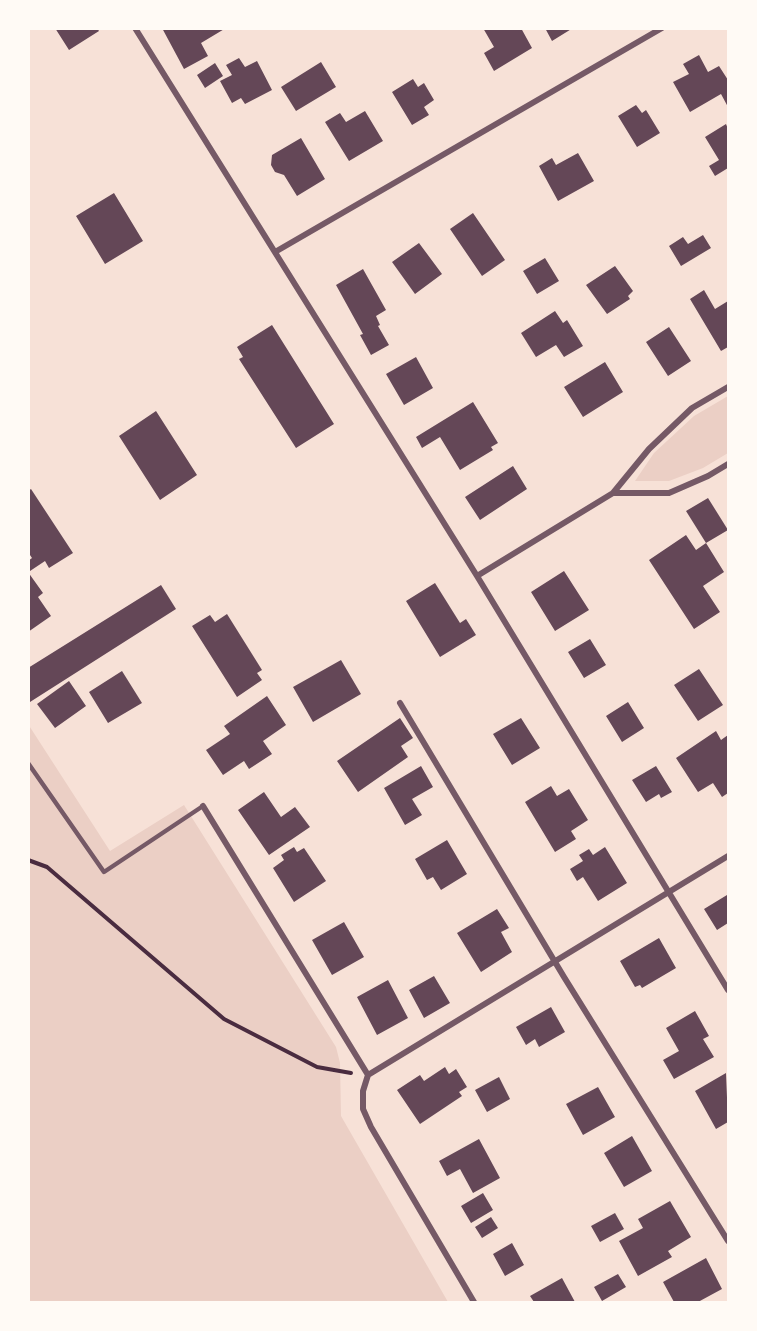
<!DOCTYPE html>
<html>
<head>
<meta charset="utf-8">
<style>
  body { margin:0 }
  #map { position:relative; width:757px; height:1331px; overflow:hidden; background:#f7e1d7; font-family:"IBM Plex Sans",sans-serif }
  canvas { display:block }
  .frame { position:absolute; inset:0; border:30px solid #fffaf5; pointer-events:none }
</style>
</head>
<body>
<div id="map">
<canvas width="757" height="1331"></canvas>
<div class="frame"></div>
</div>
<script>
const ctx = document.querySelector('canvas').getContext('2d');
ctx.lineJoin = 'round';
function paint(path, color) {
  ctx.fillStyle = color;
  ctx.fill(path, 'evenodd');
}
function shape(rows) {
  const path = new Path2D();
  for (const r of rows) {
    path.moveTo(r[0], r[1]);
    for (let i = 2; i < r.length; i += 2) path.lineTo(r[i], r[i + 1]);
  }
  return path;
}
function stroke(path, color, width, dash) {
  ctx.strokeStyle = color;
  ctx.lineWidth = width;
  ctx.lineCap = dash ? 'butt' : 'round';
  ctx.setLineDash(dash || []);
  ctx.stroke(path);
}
paint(shape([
  [728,396,728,453,703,468,669,481,635,481,654,453,694,416],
  [28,724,110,851,184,805,336,1047,340,1063,341,1116,448,1302,29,1302]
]), '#ebcfc5');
paint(shape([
  [55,28,97,28,99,31,69,50],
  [162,28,226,28,201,43,208,56,184,69],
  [483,28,521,28,532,48,494,71,484,53,494,47],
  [545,28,573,28,552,41],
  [699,55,708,72,719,66,728,80,728,107,721,94,690,112,673,82,689,74,683,64],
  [239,58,245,67,257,61,272,90,245,104,241,98,232,103,220,81,232,75,226,65],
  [321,62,336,87,296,111,281,87],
  [215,63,223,76,205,88,197,75],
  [413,79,418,87,424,83,434,100,424,107,429,115,412,125,392,92],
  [636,105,642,113,646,110,660,133,637,147,618,116],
  [365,111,383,141,349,161,325,122,340,113,346,122],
  [726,124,728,129,728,168,715,176,709,166,719,160,705,137],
  [301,138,325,179,297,196,284,175,275,172,271,165,272,155],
  [578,153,594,181,558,201,539,166,552,158,556,165],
  [114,193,143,241,105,264,76,216],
  [473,213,505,260,482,276,450,229],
  [703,235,711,248,681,266,669,246,683,237,688,244],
  [419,243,442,274,415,294,392,262],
  [545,258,559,281,537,294,523,271],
  [615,266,633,291,628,296,630,299,607,314,586,285],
  [363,269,386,310,376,316,380,325,378,326,389,345,371,355,360,335,363,334,336,285],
  [704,290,715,309,728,301,728,347,721,351,690,299],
  [555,311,563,323,567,320,583,346,564,357,556,345,536,357,521,333],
  [272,325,334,424,296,448,239,359,243,357,237,347],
  [669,327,691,361,668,376,646,342],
  [416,357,433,388,404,405,386,374],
  [605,362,623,392,583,417,564,387],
  [473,402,498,443,491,447,493,450,460,470,440,437,422,448,416,437],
  [156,411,197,475,160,500,119,436],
  [513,466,527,489,480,520,465,497],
  [31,489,73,553,49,568,45,561,30,571,28,561,32,558,28,552,28,491],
  [708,498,728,530,706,543,686,511],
  [686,535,696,550,706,543,724,572,703,586,720,612,694,629,649,560],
  [564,571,589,610,555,631,531,592],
  [28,572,43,593,38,597,51,616,28,632],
  [435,583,460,623,466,619,476,635,440,657,406,601],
  [161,585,176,609,30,702,28,668],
  [227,614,262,670,257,673,262,680,237,697,192,626,210,615,215,622],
  [590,639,606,665,584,678,568,652],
  [341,660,361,694,313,722,293,687],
  [699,669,723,705,698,721,674,685],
  [122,671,142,703,108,723,89,692],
  [69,681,86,706,55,728,37,704],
  [267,696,286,725,263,741,272,754,249,769,244,761,223,775,206,750,230,734,224,726],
  [628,702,644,728,622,742,606,716],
  [400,718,413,738,401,746,408,757,358,792,337,761],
  [521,718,540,748,512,765,493,734],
  [716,731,721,740,728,735,728,793,722,797,713,783,698,792,676,758],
  [421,766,433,787,412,799,422,815,405,825,384,788],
  [656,766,672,792,661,798,659,794,646,802,632,780],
  [551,786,557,796,569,789,588,820,571,831,576,839,555,852,525,802],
  [264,792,281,817,295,807,310,827,269,855,238,810],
  [447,840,467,874,441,890,433,877,427,880,415,859],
  [294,847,297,852,304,848,326,881,294,902,273,868,284,860,281,855],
  [605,847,627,883,598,901,583,877,577,881,570,869,583,861,579,855,589,849,593,855],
  [727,895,728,923,717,930,704,909],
  [497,909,509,928,501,932,512,952,481,972,457,933],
  [344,922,364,957,332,975,312,940],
  [659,938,676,968,642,988,640,985,635,987,620,961],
  [434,976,450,1003,424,1018,409,990],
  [388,980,408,1018,377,1035,357,997],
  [551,1007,565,1032,539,1047,535,1039,526,1045,516,1027],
  [695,1011,709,1036,703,1039,714,1057,674,1079,663,1060,679,1051,666,1028],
  [445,1067,449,1074,456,1069,467,1087,459,1092,462,1096,420,1124,397,1090,420,1075,424,1081],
  [726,1073,728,1122,716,1129,695,1091],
  [499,1077,510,1099,487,1112,475,1090],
  [598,1087,615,1117,583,1135,566,1104],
  [632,1136,652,1171,624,1187,604,1153],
  [479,1139,500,1178,473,1193,460,1169,447,1176,439,1161],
  [483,1193,493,1210,471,1223,461,1206],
  [670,1201,691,1237,668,1251,672,1257,638,1276,619,1241,643,1228,638,1219],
  [615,1213,624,1229,600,1242,591,1226],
  [491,1217,498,1228,482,1238,475,1227],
  [512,1243,524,1265,505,1276,493,1254],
  [706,1258,722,1289,698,1302,674,1302,663,1282],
  [618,1274,626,1287,602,1301,594,1287],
  [562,1278,575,1302,534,1302,530,1296]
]), '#644757');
stroke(shape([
  [28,860,47,867,224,1019,317,1067,351,1073]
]), '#4a2c40', 4);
stroke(shape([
  [28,763,104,872,203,806]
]), '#755966', 4.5);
stroke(shape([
  [135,28,477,576,728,990],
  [275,252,662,28],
  [613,493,669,493,708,476,728,464],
  [477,576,613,493,649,449,692,408,728,387],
  [400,703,564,977,728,1241],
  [203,806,368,1075,363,1091,363,1109,371,1127,474,1302],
  [368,1075,728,856]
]), '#755966', 6);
</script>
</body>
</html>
